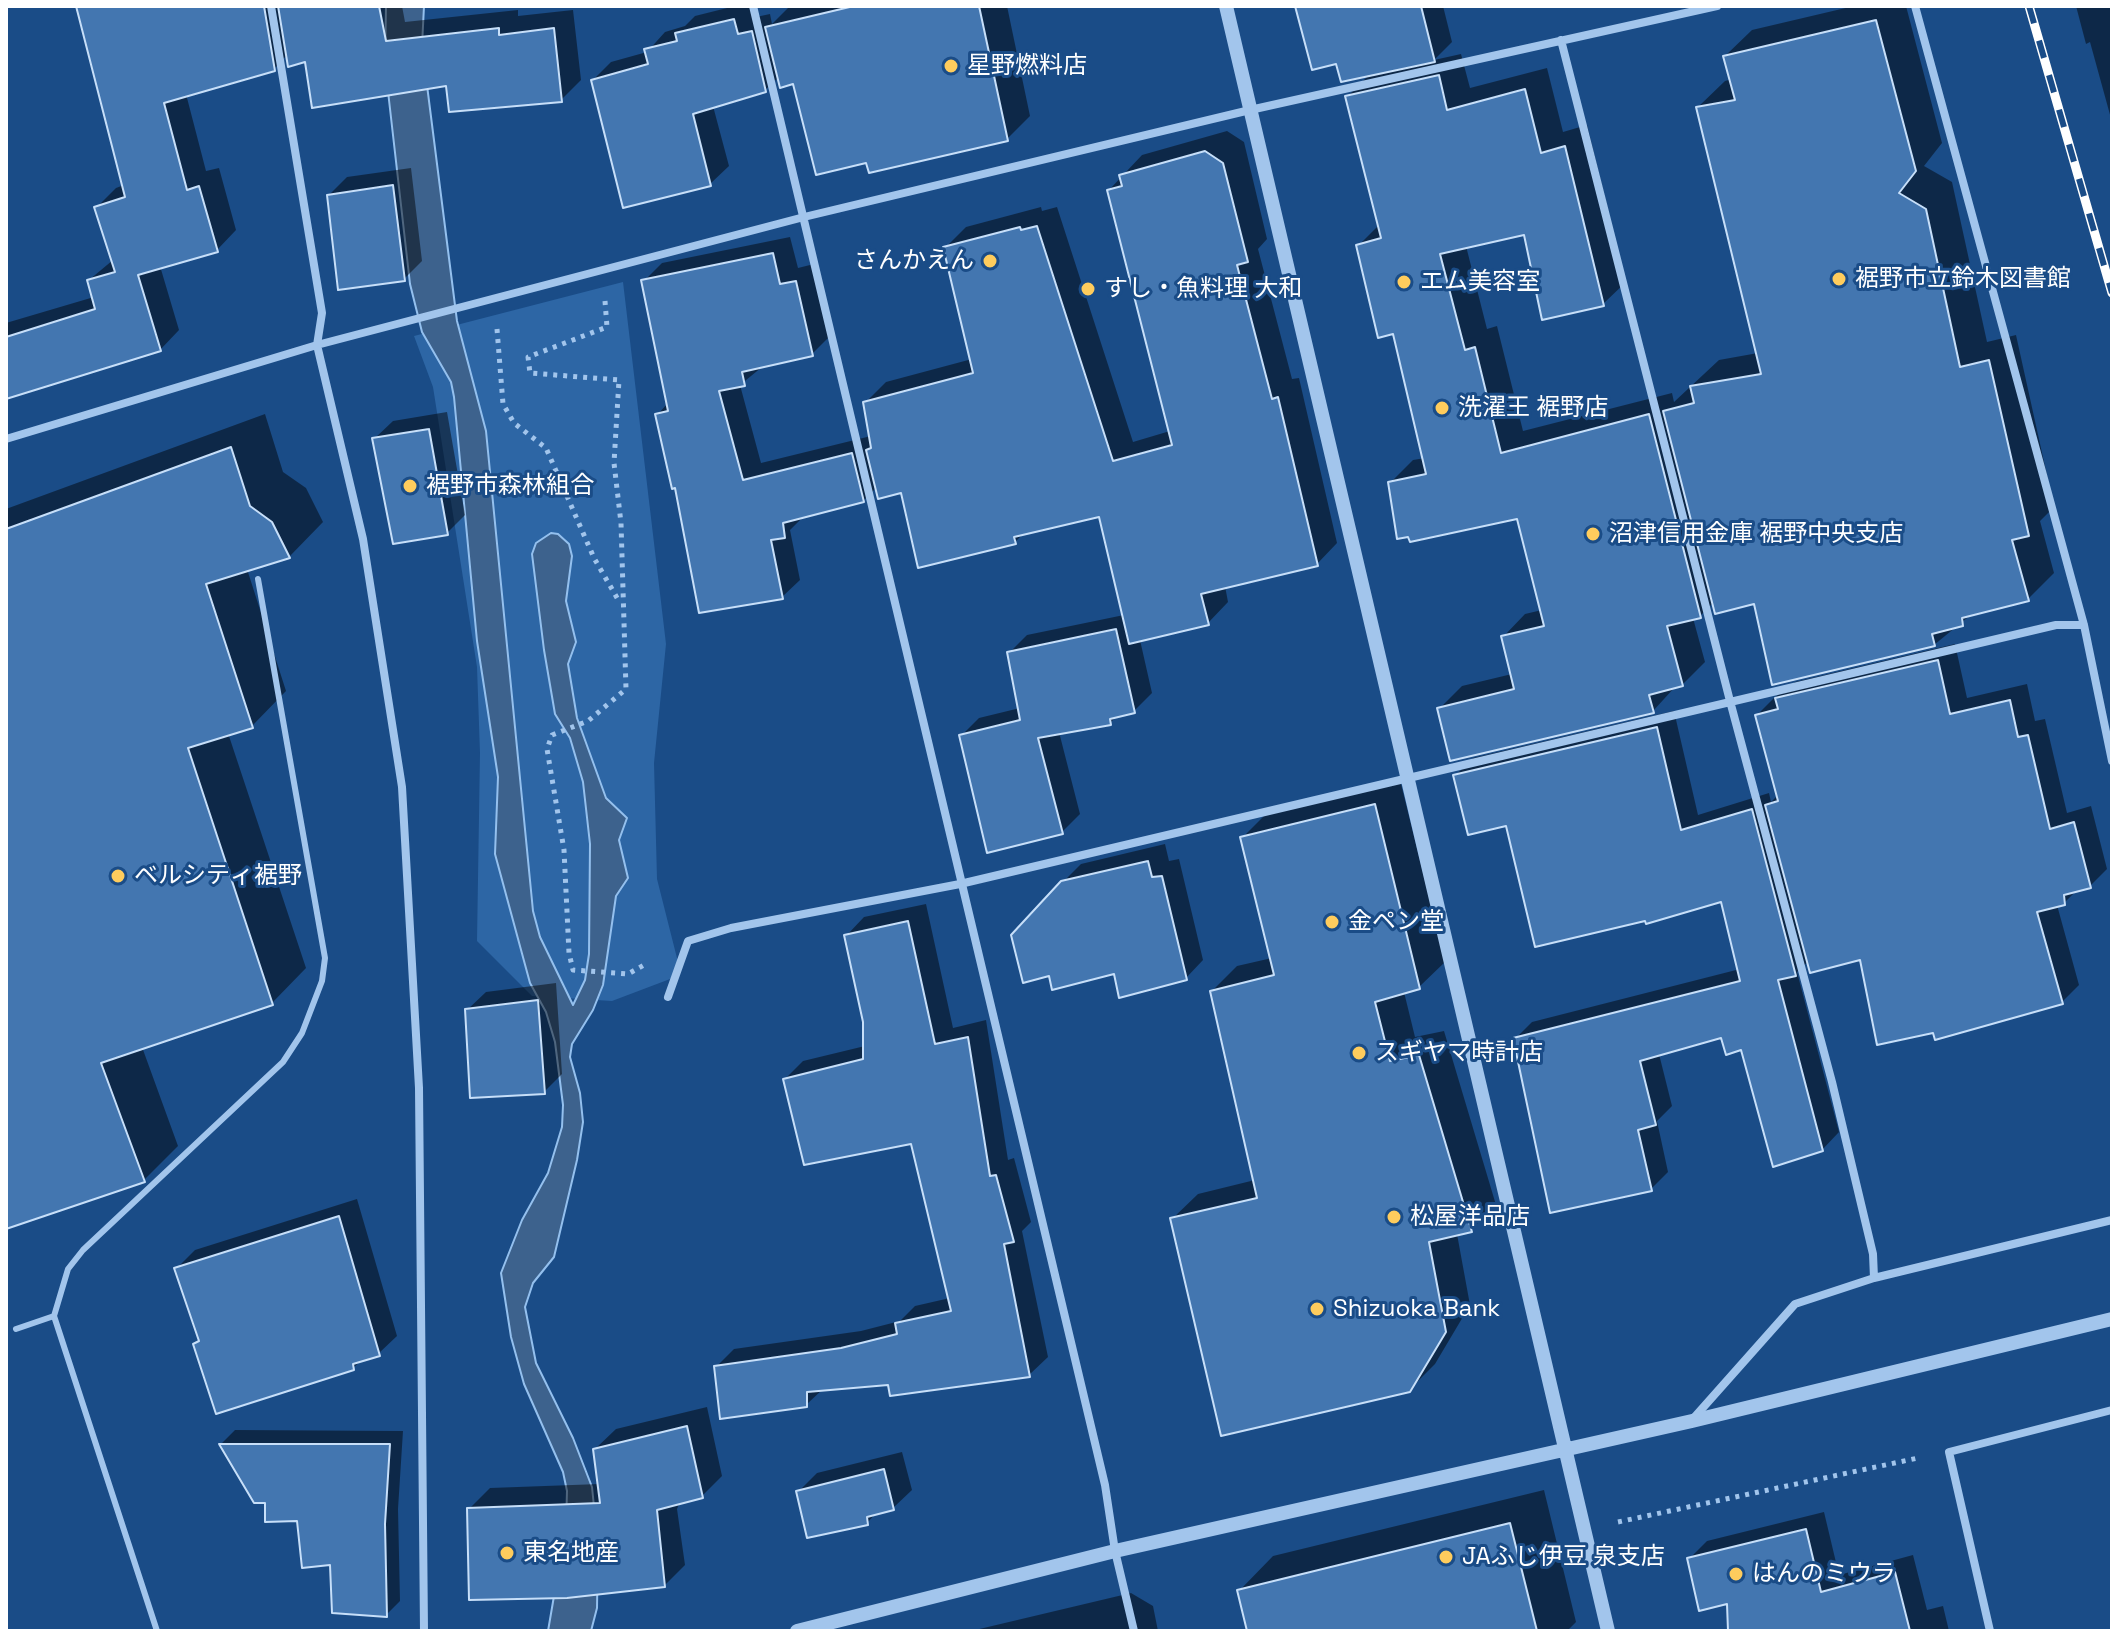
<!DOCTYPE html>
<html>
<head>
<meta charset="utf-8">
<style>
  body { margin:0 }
  #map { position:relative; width:2118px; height:1637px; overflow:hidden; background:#1a4c87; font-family:"Space Grotesk",sans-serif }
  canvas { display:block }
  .frame { position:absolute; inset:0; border:8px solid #fff; pointer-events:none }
</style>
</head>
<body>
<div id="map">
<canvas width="2118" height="1637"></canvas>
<div class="frame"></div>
</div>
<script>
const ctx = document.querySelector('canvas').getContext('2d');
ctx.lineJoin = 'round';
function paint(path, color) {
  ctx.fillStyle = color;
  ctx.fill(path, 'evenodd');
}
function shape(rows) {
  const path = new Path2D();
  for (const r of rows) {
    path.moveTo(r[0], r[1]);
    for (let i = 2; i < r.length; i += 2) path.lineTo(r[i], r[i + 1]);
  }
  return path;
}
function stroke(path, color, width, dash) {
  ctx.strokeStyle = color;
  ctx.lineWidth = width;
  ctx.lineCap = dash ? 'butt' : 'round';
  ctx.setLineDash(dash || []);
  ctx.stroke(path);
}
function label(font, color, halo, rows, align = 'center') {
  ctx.font = font + ' "Space Grotesk","Noto Sans JP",sans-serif';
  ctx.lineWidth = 6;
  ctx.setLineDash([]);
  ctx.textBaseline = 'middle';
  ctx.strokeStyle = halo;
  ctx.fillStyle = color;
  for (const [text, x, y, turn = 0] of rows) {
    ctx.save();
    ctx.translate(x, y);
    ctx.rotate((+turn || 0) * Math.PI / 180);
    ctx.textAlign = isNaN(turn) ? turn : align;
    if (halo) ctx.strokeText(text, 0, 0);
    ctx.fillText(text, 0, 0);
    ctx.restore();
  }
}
paint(shape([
  [623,282,666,644,654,763,657,879,679,966,678,976,612,1001,532,996,477,941,480,753,477,667,433,387,414,336]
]), '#2d66a5');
const water = shape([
  [386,6,424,6,422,46,457,321,486,431,533,911,540,937,573,1005,585,980,589,954,590,844,583,782,570,738,555,714,544,650,532,554,536,543,551,533,558,534,569,544,572,556,566,601,576,642,568,664,577,718,606,798,627,818,619,840,628,878,616,896,603,985,593,1010,572,1044,570,1057,580,1093,583,1122,577,1160,554,1257,533,1283,525,1307,536,1363,573,1438,592,1487,598,1546,597,1608,591,1631,548,1631,566,1526,567,1491,563,1472,524,1384,511,1337,501,1273,522,1220,548,1173,562,1127,563,1105,555,1042,546,1012,530,983,495,854,498,777,477,641,454,397,451,382,422,332,410,284,385,65,386,6]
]);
paint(water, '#3d628d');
stroke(water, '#94c0ee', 2);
paint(shape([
  [78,6,402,6,405,22,518,10,518,16,573,10,581,80,561,100,288,54,274,69,186,94,206,171,219,168,236,230,217,250,160,266,179,330,160,350,6,395,6,323,94,297,89,280,113,260,96,208,116,188,124,185],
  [735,6,753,6,756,17,770,14,772,24,790,6,1007,6,1030,116,1007,139,868,161,794,82,779,77,765,90,713,106,729,166,710,184,593,80,611,62,647,52,665,32,685,26,695,16],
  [1298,6,1443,6,1452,42,1434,60,1461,54,1470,88,1547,68,1563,132,1587,125,1626,282,1603,304,1525,232,1466,246,1487,329,1497,326,1523,431,1672,393,1674,402,1719,360,1758,353,1698,107,1725,81,1732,79,1725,56,1752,30,1854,6,1906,6,1942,143,1924,166,1952,182,1987,342,2016,335,2054,507,2040,521,2054,573,2028,599,1973,613,1934,645,1756,602,1714,602,1700,616,1693,618,1705,662,1682,685,1675,687,1653,711,1439,709,1462,686,1512,674,1503,637,1525,614,1542,610,1519,516,1390,483,1413,460,1425,458,1394,332,1358,246,1380,224,1347,97,1370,74,1338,61],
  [2076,6,2112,6,2112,122,2090,42,2086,44],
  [1227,131,1244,142,1267,239,1258,249,1292,379,1299,378,1337,543,1317,564,1225,586,1228,602,1208,623,1140,640,1152,693,1134,711,1118,715,1110,723,1059,732,1080,814,1062,832,961,736,979,718,1020,708,1009,653,1027,635,1124,615,1100,515,1024,533,1015,542,902,491,877,487,863,501,802,518,790,530,800,580,782,597,677,486,657,415,668,403,644,281,662,263,790,237,798,268,814,264,830,336,812,354,762,367,740,385,761,463,871,436,865,403,886,382,972,359,945,248,966,227,1041,207,1042,211,1057,207,1133,442,1170,431,1109,190,1142,155],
  [411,168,422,261,404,279,329,195,347,177],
  [447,412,465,515,447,533,374,439,393,421],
  [265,414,283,472,306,488,323,522,289,557,247,569,286,691,252,726,228,733,306,968,272,1003,142,1047,178,1146,144,1180,6,1227,6,509],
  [1955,644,1967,698,2027,684,2035,721,2045,719,2067,813,2091,806,2107,869,2090,886,2078,889,2064,903,2057,905,2079,985,2061,1003,1935,1030,1862,958,1809,961,1797,972,1839,1132,1822,1150,1742,1048,1723,1036,1659,1054,1672,1106,1657,1121,1668,1172,1651,1189,1515,1039,1532,1022,1740,969,1723,900,1508,824,1456,775,1473,758,1674,711,1698,815,1769,793,1771,802,1778,795,1757,715,1774,698,1795,682],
  [1400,780,1445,962,1419,987,1404,992,1415,1037,1444,1031,1496,1205,1471,1230,1457,1234,1470,1305,1435,1364,1409,1390,1172,1219,1198,1194,1255,1180,1212,991,1237,966,1272,958,1243,837,1268,812],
  [1165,844,1169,861,1179,859,1203,960,1186,978,1115,972,1050,974,1063,882,1081,864],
  [926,904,953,1028,986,1020,1008,1160,1014,1158,1031,1222,1022,1231,1048,1357,1029,1375,823,1389,806,1405,716,1367,734,1349,861,1331,900,1321,915,1306,950,1298,912,1141,785,1079,803,1061,865,1046,865,1022,846,936,864,917],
  [556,983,562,1074,544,1092,467,1010,486,992],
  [357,1199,397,1336,378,1354,363,1359,353,1368,195,1344,201,1339,177,1268,195,1250],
  [707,1407,722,1476,702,1496,680,1502,677,1509,685,1565,665,1585,469,1509,490,1488,600,1484,595,1449,616,1429],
  [235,1430,403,1431,398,1509,400,1601,386,1615,332,1563,298,1519,267,1501,221,1444],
  [902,1452,912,1490,893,1508,877,1512,867,1523,799,1491,817,1473],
  [1544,1490,1576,1622,1567,1631,1249,1631,1239,1591,1273,1556],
  [1824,1512,1839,1575,1913,1555,1927,1610,1943,1606,1949,1631,1742,1631,1735,1600,1689,1559,1707,1541],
  [1131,1593,1153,1606,1158,1631,971,1631]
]), '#0007');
const building = shape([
  [76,6,264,6,275,71,164,103,187,190,199,186,218,252,138,275,161,351,6,399,6,337,95,309,87,280,115,272,94,207,125,197,76,6],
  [278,6,379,6,386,41,499,28,499,35,554,28,562,102,449,112,446,86,312,108,305,62,288,67,278,6],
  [854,6,979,6,1008,141,869,173,866,163,816,175,793,84,780,88,765,27,854,6],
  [1295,6,1421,6,1435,62,1341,82,1336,64,1312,70,1295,6],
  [734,19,738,34,752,31,766,92,693,114,711,186,623,208,591,80,648,64,644,49,677,41,675,33,734,19],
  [1876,20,1916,171,1899,193,1926,209,1960,367,1989,360,2029,536,2012,540,2029,601,1962,618,1963,626,1932,634,1935,646,1772,685,1754,604,1715,614,1663,411,1694,403,1690,386,1761,374,1696,107,1735,100,1723,56,1876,20],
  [1439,75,1447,110,1525,89,1541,153,1565,146,1604,306,1542,320,1524,235,1440,254,1465,350,1475,347,1501,453,1649,414,1701,618,1667,626,1683,686,1649,695,1654,713,1450,761,1437,708,1514,689,1501,636,1544,626,1517,519,1410,542,1408,537,1397,539,1388,482,1426,474,1393,334,1378,338,1356,245,1381,238,1345,96,1439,75],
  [1205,151,1223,163,1248,262,1237,265,1272,399,1278,397,1318,566,1201,594,1209,625,1129,644,1099,517,1014,537,1016,544,918,568,901,493,878,499,866,450,871,448,863,402,973,373,943,247,1020,227,1021,230,1037,226,1113,461,1172,445,1107,190,1122,186,1119,175,1205,151],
  [393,185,405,281,338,290,327,195,393,185],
  [773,253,780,284,796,281,813,356,742,372,745,386,719,391,743,480,852,453,864,502,783,523,785,538,771,540,783,599,699,613,675,488,672,489,655,414,668,411,641,280,773,253],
  [429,429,448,535,393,544,372,438,429,429],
  [231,447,250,506,272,522,290,558,206,584,253,728,188,748,273,1005,101,1063,145,1182,6,1229,6,529,231,447],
  [1116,629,1135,713,1110,719,1111,725,1038,738,1063,834,987,853,959,735,1020,720,1007,652,1116,629],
  [1938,660,1950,714,2010,700,2018,737,2028,735,2050,829,2074,822,2091,888,2064,895,2065,905,2037,912,2063,1004,1935,1040,1933,1033,1877,1045,1860,960,1810,973,1765,805,1778,801,1755,715,1778,709,1775,698,1938,660],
  [1657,727,1681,830,1752,809,1796,976,1778,980,1823,1151,1773,1167,1741,1050,1726,1055,1721,1038,1640,1061,1656,1125,1638,1130,1652,1191,1550,1213,1513,1038,1740,981,1721,902,1646,924,1645,921,1535,947,1506,826,1468,835,1453,775,1657,727],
  [1375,804,1420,989,1375,1002,1390,1061,1419,1055,1472,1232,1429,1242,1446,1332,1410,1392,1221,1436,1170,1218,1257,1198,1210,991,1274,975,1240,837,1375,804],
  [1148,861,1152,877,1162,876,1187,980,1119,998,1114,974,1052,990,1049,976,1023,983,1011,935,1061,881,1148,861],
  [908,921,935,1044,968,1037,990,1176,996,1175,1014,1242,1004,1244,1030,1377,890,1396,888,1385,807,1392,807,1407,720,1419,714,1366,841,1348,897,1334,895,1323,951,1311,911,1144,804,1165,783,1079,863,1059,863,1022,844,935,908,921],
  [538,1000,545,1094,470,1098,465,1009,538,1000],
  [339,1216,380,1356,353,1364,354,1370,216,1414,193,1344,199,1341,174,1268,339,1216],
  [687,1426,703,1498,657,1510,665,1587,567,1598,469,1600,467,1508,600,1503,593,1449,687,1426],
  [219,1444,390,1444,385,1524,387,1617,332,1613,330,1565,302,1568,297,1521,265,1522,265,1503,254,1503,219,1444],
  [884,1469,894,1510,867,1517,868,1525,807,1538,796,1491,884,1469],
  [1510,1523,1537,1631,1247,1631,1237,1590,1510,1523],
  [1806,1529,1821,1592,1895,1572,1910,1631,1728,1631,1727,1604,1699,1611,1687,1558,1806,1529]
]);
paint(building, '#4376b0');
stroke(building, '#c7dff9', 2);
stroke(shape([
  [605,301,607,327,528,357,530,373,619,380,614,463,621,523,626,689,588,721,552,735,547,749,564,850,569,953,573,970,628,974,644,965],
  [497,329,503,404,514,423,546,448,594,558,620,603],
  [1618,1522,1918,1458]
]), '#a2c5ec', 5, [4, 6]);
stroke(shape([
  [16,1329,54,1316],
  [157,1631,54,1316,68,1269,83,1250,283,1062,302,1033,322,981,325,958,258,579]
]), '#a2c5ec', 6);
stroke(shape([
  [271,6,322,313,317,345,363,539,402,787,419,1088,424,1631],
  [753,6,1105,1485,1115,1551,1134,1631],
  [1915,6,2084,625,2112,761],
  [1561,40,1730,701,1832,1082,1873,1254,1874,1278],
  [6,439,317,345,804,217,1250,110,1717,6],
  [668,997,688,941,731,928,960,884,2056,625,2084,625],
  [1692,1420,1795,1304,1874,1278,2112,1220],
  [1990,1631,1949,1452,2112,1410]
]), '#a2c5ec', 8);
stroke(shape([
  [1226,6,1608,1631],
  [797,1631,1115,1551,1692,1421,2112,1319]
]), '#a2c5ec', 14);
const rail = shape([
  [2029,6,2112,293]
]);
stroke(rail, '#fff', 9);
stroke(rail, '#1a4c87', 6, [18]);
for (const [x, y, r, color] of [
  [951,66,8,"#fecc5d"],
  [990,261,8,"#fecc5d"],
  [1839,279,8,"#fecc5d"],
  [1404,282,8,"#fecc5d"],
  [1088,289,8,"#fecc5d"],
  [1442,408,8,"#fecc5d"],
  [410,486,8,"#fecc5d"],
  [1593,534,8,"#fecc5d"],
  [118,876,8,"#fecc5d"],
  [1332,922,8,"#fecc5d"],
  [1359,1053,8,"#fecc5d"],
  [1394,1217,8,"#fecc5d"],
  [1317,1309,8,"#fecc5d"],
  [507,1553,8,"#fecc5d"],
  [1446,1557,8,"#fecc5d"],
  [1736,1574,8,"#fecc5d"]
]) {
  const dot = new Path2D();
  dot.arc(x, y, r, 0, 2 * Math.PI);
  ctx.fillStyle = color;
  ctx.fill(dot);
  stroke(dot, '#1a4c87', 3);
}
label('24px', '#fff', '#1a4c87', [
  ["星野燃料店",967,66],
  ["さんかえん",974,261,"right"],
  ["裾野市立鈴木図書館",1855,279],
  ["エム美容室",1420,282],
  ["すし・魚料理 大和",1104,289],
  ["洗濯王 裾野店",1458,408],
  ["裾野市森林組合",426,486],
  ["沼津信用金庫 裾野中央支店",1609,534],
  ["ベルシティ裾野",134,876],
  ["金ペン堂",1348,922],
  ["スギヤマ時計店",1375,1053],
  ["松屋洋品店",1410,1217],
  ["Shizuoka Bank",1333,1309],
  ["東名地産",523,1553],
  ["JAふじ伊豆 泉支店",1462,1557],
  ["はんのミウラ",1752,1574]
], 'left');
</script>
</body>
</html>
